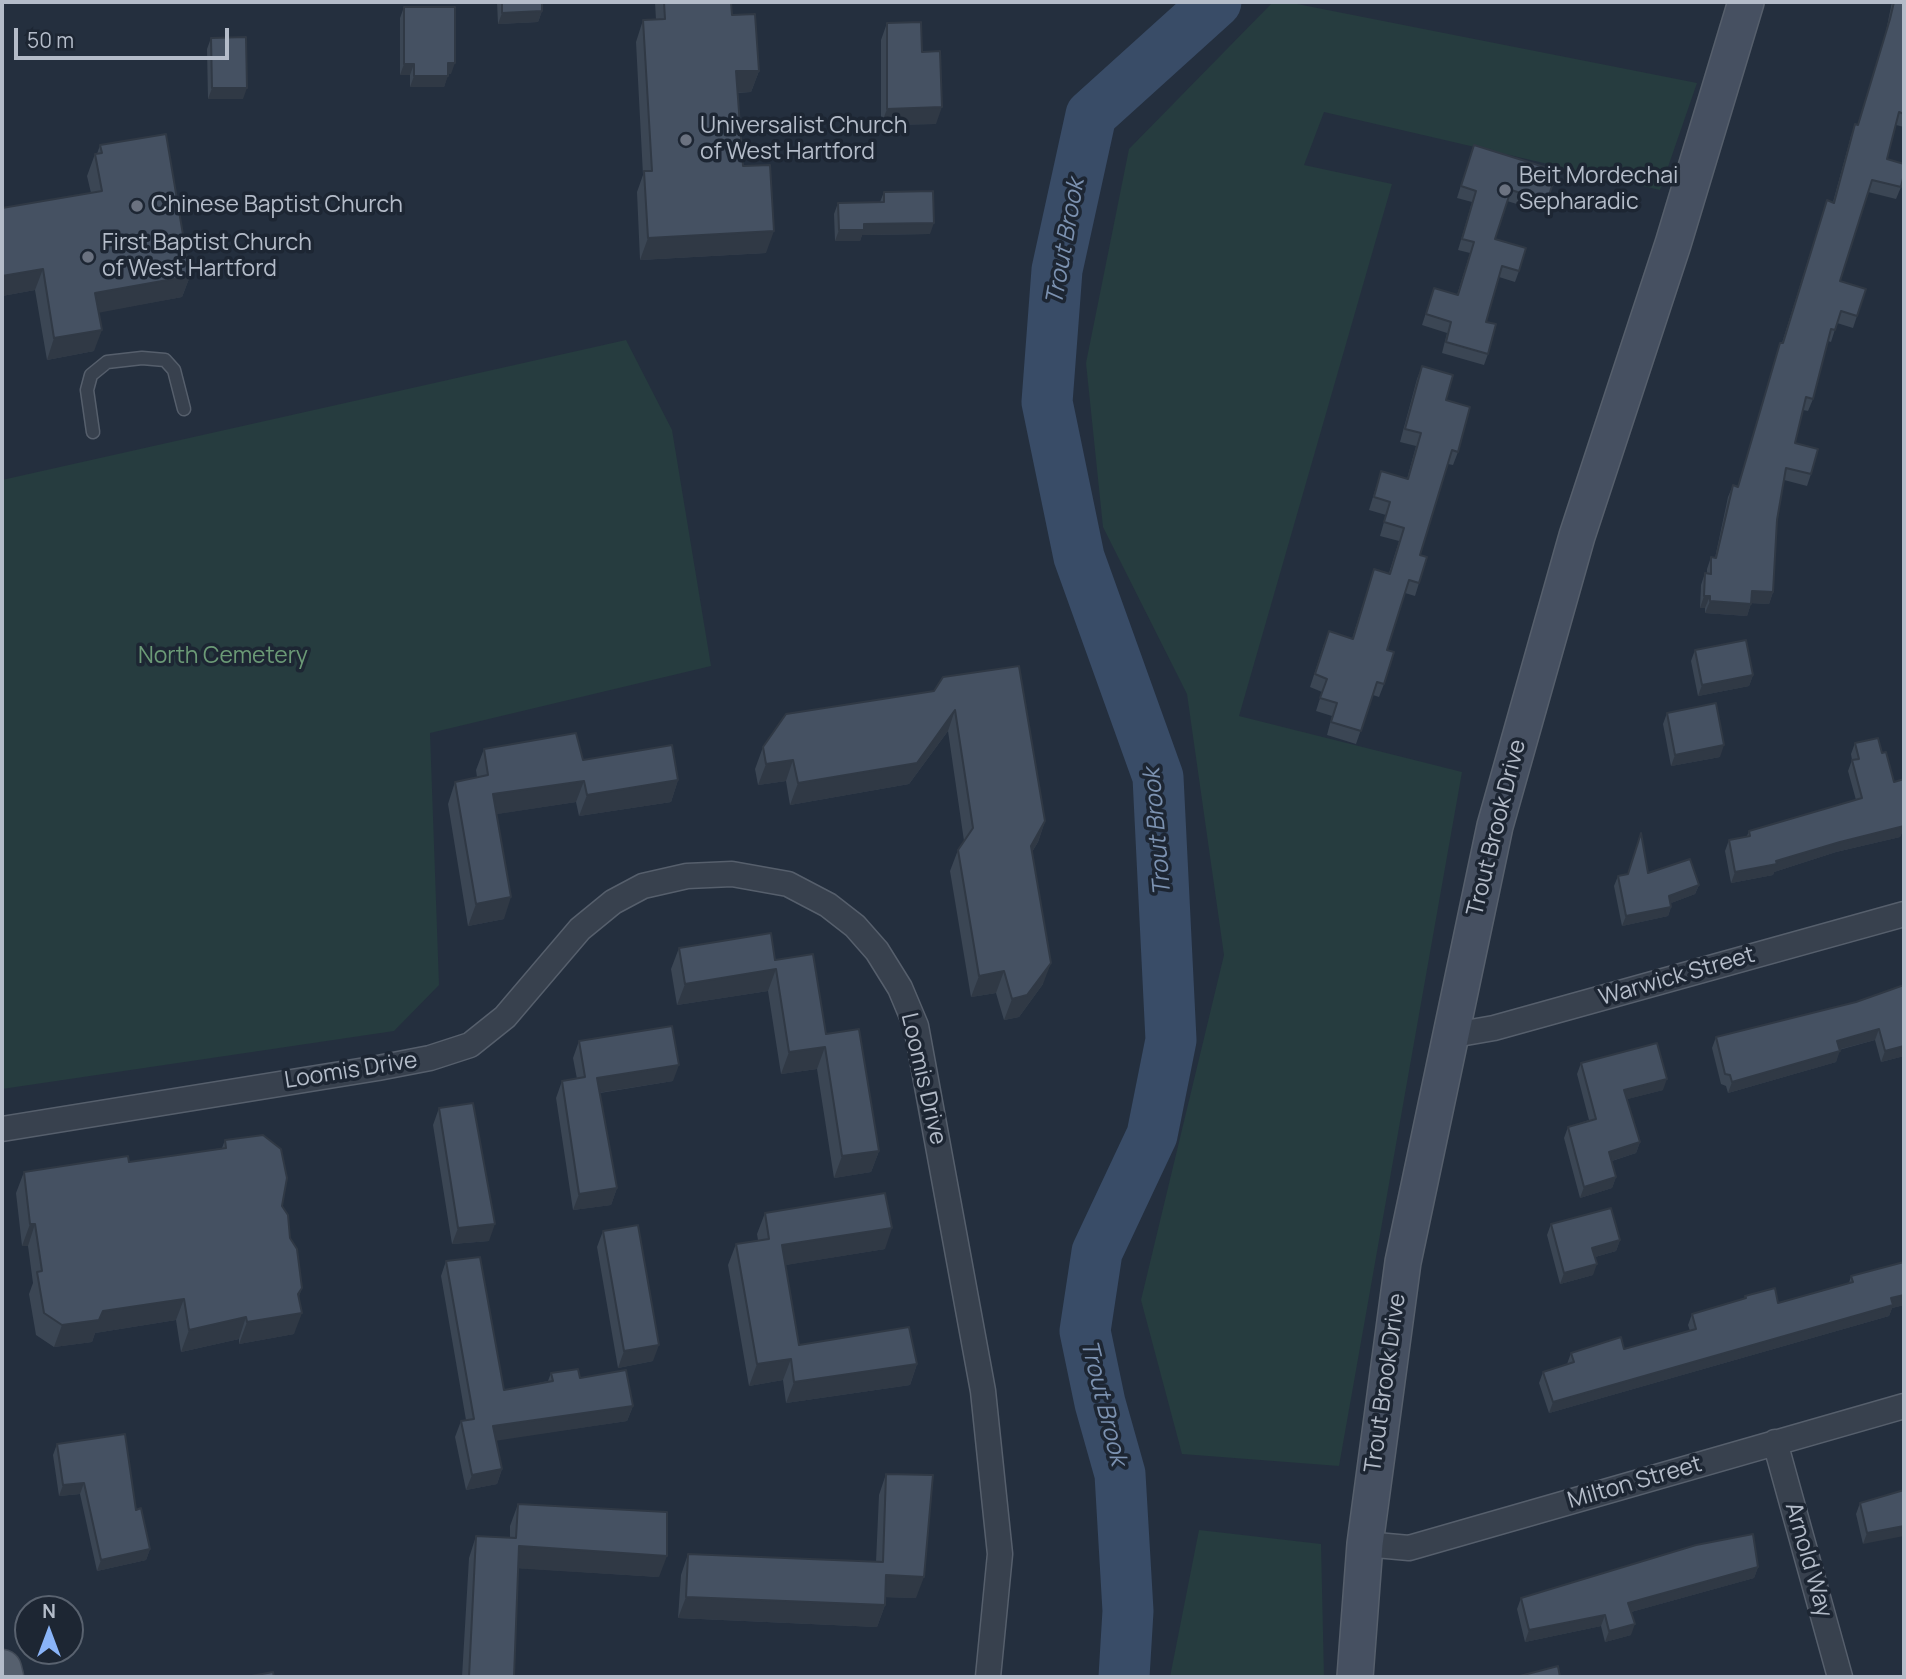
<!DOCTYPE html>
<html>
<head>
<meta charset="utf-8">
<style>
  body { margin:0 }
  #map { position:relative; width:1906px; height:1679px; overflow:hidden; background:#242f3e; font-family:Manrope,sans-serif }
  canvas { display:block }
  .frame { position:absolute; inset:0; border:4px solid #b4bcc9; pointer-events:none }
  .north { position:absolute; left:14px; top:1595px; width:70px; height:70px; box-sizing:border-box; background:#1d2633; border:2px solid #59626f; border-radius:50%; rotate:0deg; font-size:19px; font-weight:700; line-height:28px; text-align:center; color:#b4bcc9 }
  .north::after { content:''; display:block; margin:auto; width:24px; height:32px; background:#8ab4f8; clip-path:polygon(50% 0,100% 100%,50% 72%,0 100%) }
  .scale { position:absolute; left:14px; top:28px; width:215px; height:32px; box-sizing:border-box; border:4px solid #b4bcc9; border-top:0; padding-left:9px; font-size:21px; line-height:24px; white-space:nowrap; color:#b4bcc9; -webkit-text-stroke:5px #1d2633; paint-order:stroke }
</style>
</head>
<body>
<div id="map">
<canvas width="1906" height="1679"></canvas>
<div class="frame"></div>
<div class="north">N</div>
<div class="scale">50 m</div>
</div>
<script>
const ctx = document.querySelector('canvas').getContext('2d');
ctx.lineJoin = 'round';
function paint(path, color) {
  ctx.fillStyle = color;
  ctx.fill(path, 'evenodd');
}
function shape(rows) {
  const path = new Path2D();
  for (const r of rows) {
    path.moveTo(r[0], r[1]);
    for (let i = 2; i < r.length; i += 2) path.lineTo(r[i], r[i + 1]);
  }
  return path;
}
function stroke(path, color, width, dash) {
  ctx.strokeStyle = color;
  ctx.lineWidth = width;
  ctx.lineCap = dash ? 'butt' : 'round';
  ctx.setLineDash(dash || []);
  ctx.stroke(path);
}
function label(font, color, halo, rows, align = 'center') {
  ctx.font = font + ' Manrope,sans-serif';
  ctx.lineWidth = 7;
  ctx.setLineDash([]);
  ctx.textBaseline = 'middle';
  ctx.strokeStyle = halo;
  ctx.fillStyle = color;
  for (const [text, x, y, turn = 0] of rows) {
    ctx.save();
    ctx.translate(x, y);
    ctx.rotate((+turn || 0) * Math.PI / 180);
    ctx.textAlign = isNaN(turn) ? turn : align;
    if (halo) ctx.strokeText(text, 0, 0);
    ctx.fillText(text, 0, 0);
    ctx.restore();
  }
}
paint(shape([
  [1273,2,1287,2,1697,83,1660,190,1324,112,1304,165,1392,184,1239,716,1462,772,1339,1466,1182,1454,1141,1300,1224,955,1187,694,1103,527,1086,363,1129,149],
  [626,340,672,430,711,666,430,733,439,985,394,1031,2,1089,2,480],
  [1199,1530,1321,1544,1324,1677,1170,1677]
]), '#263c3f');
stroke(shape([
  [1124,1677,1128,1611,1120,1474,1100,1403,1085,1331,1097,1252,1152,1135,1171,1040,1158,777,1079,557,1047,402,1057,270,1091,115,1216,2]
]), '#394c67', 51);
const lane = shape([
  [93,432,87,390,91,375,107,362,142,358,165,360,174,370,184,409]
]);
const street = shape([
  [1448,1036,1494,1028,1904,914],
  [2,1129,378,1068,430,1058,470,1045,505,1017,580,929,613,902,643,886,687,876,732,874,788,884,828,905,855,926,877,951,900,988,916,1026,983,1391,1000,1554,988,1677],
  [1775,1442,1840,1677],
  [1365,1544,1409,1548,1904,1406]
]);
const secondary = shape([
  [1355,1677,1365,1544,1403,1262,1495,826,1577,536,1673,244,1746,2]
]);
const primary = shape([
  [2,1669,4,1677]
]);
stroke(lane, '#565f6c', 15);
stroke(street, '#565f6c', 27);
stroke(secondary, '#565f6c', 38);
stroke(primary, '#414a57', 41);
stroke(lane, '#38414e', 12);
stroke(street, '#38414e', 24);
stroke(secondary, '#465061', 35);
stroke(primary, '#56606e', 38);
paint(shape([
  [497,2,542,2,542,11,538,22,498,24],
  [655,2,731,2,732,15,759,71,751,92,738,93,743,166,766,253,640,260,637,192,643,175,636,42,643,20,656,20],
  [1892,2,1904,2,1904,127,1896,125,1887,159,1901,187,1896,199,1868,192,1840,281,1857,316,1853,328,1837,323,1831,342,1828,341,1813,399,1808,411,1803,410,1795,443,1811,474,1807,486,1784,480,1777,520,1773,592,1769,604,1751,603,1747,616,1705,613,1705,608,1700,608,1701,585,1705,573,1707,573,1707,569,1711,557,1715,558,1728,497,1733,485,1738,486,1776,355,1780,343,1782,343,1823,212,1827,200,1833,202,1851,136,1855,124,1858,125,1886,31],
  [404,7,451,74,448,74,444,87,410,87,410,75,400,75,400,18],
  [887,23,922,52,936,124,881,125,881,40],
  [211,38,243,99,208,99,207,49],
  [100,145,190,276,182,297,99,312,94,351,47,360,35,290,2,296,91,193,87,176,95,154,97,154],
  [1470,156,1547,201,1543,212,1507,201,1495,239,1519,271,1515,282,1499,277,1486,322,1488,354,1484,365,1442,353,1447,333,1422,325,1434,288,1457,295,1470,253,1458,250,1472,202,1457,198],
  [884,192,930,234,862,235,860,241,835,241,834,214,838,203,880,202],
  [1422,366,1446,400,1458,452,1453,465,1448,464,1420,555,1419,583,1415,596,1405,593,1387,650,1384,684,1379,697,1373,695,1356,744,1327,735,1332,716,1316,711,1322,692,1310,687,1324,644,1352,639,1374,569,1389,573,1399,541,1380,536,1386,515,1369,510,1381,471,1407,479,1416,446,1400,442,1417,379],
  [1695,650,1753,675,1749,686,1698,696,1691,661],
  [943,677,1045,821,1038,842,1032,852,1043,984,1019,1017,1004,1020,996,993,971,997,950,871,958,850,964,841,948,731,909,784,790,805,786,781,758,785,755,769,763,747,934,691],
  [1667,713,1720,757,1671,766,1663,724],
  [1855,743,1903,830,1900,837,1836,852,1774,872,1773,875,1731,883,1725,851,1729,840,1747,836,1749,831,1856,800,1848,771,1852,760,1851,754],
  [484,749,583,760,678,780,671,802,579,816,576,802,496,814,504,919,468,926,448,804,455,782,477,777,476,770],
  [1648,873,1699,885,1695,894,1671,903,1671,907,1668,916,1622,926,1614,886,1618,876],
  [679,948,775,960,826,1034,879,1151,871,1172,834,1178,817,1069,781,1074,768,991,677,1005,671,969],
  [1904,985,1904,1056,1881,1062,1875,1040,1839,1050,1836,1062,1728,1093,1726,1086,1721,1084,1712,1048,1716,1037,1856,1002],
  [579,1041,673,1081,600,1093,617,1188,611,1205,573,1210,556,1098,562,1081,577,1079,573,1058],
  [1581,1063,1663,1090,1627,1099,1640,1142,1636,1153,1612,1161,1616,1177,1612,1188,1580,1198,1564,1138,1568,1127,1589,1120,1577,1074],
  [439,1108,489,1241,452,1244,433,1125],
  [225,1140,282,1206,302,1288,299,1296,294,1334,239,1344,239,1339,181,1352,176,1320,95,1333,92,1342,54,1347,36,1335,29,1294,33,1283,28,1246,22,1246,16,1193,24,1172,129,1162,222,1148],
  [765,1213,885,1249,785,1265,799,1345,917,1364,910,1385,786,1403,783,1380,749,1386,728,1265,736,1244,758,1240,757,1234],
  [1551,1224,1620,1240,1616,1251,1595,1257,1593,1275,1560,1284,1547,1235],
  [603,1231,653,1361,618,1368,597,1247],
  [446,1261,504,1390,548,1381,551,1373,580,1378,633,1406,627,1421,496,1440,502,1469,497,1484,466,1490,455,1437,461,1421,466,1420,441,1276],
  [1904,1262,1904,1305,1892,1308,1889,1316,1549,1413,1539,1383,1543,1372,1567,1364,1571,1353,1624,1349,1690,1331,1688,1325,1692,1314,1744,1299,1745,1296,1778,1303,1849,1283,1851,1276],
  [57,1444,150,1549,146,1560,97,1571,80,1494,59,1496,53,1455],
  [886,1474,916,1598,885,1597,885,1605,877,1627,678,1618,681,1575,688,1554,876,1562,879,1495],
  [1904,1490,1863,1544,1856,1514,1860,1503],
  [518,1504,659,1577,518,1568,514,1677,462,1677,469,1558,476,1536,510,1538,510,1526],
  [1758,1567,1754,1578,1631,1612,1631,1635,1605,1642,1601,1626,1525,1642,1517,1609,1521,1598]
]), '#3b4654');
paint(shape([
  [542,11,538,22,498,24,502,13],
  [448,63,455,63,451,74,444,74],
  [404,64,414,64,410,75,400,75],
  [736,71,759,71,751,92,728,93],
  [414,76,448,76,444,87,410,87],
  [212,88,247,88,243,99,208,99],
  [942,107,936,124,881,125,887,109],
  [934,223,930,234,862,235,860,241,835,241,839,230,864,224],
  [774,231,766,253,640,260,648,238],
  [43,269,35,290,2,296,2,276],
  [190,276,182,297,87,315,95,293],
  [102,330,94,351,47,360,54,338],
  [1752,591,1773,592,1769,604,1747,603],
  [1704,596,1710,596,1705,608,1700,608],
  [1710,601,1751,604,1747,616,1705,613],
  [1753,675,1749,686,1698,696,1702,685],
  [955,710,948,731,909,784,790,805,798,783],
  [1724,745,1720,757,1671,766,1675,755],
  [793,760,786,781,758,785,766,764],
  [678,780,671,802,579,816,587,795],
  [584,781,576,802,485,816,493,794],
  [1904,820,1904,830,1903,830,1900,837,1836,852,1774,872,1773,875,1731,883,1735,872,1776,861],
  [1045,821,1038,842,1023,867,1031,846],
  [1699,885,1695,894,1666,905,1669,896],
  [511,897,504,919,468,926,476,904],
  [1671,907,1668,916,1622,926,1626,916],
  [1051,963,1043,984,1019,1017,1004,1020,1012,999],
  [776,969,768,991,677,1005,685,984],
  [1004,971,996,993,971,997,979,976],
  [1879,1029,1875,1040,1833,1051,1837,1041],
  [1904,1046,1904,1056,1881,1062,1885,1051],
  [825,1047,817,1069,781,1074,789,1052],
  [1840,1051,1836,1062,1728,1093,1732,1082],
  [679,1065,673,1081,591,1094,597,1078],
  [1667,1079,1663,1090,1620,1101,1624,1090],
  [1640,1142,1636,1153,1605,1163,1609,1152],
  [879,1151,871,1172,834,1178,842,1156],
  [1616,1177,1612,1188,1580,1198,1584,1187],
  [617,1188,611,1205,573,1210,579,1194],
  [30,1224,35,1224,28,1246,22,1246],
  [495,1224,489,1241,452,1244,458,1228],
  [892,1228,885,1249,774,1267,782,1245],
  [1620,1240,1616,1251,1588,1259,1592,1248],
  [1597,1264,1593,1275,1560,1284,1564,1273],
  [302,1288,294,1309,302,1313,294,1334,239,1344,247,1322,298,1294],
  [1904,1295,1904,1305,1892,1308,1889,1316,1549,1413,1553,1402,1891,1298],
  [184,1299,176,1320,95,1333,92,1342,54,1347,62,1325,103,1311],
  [246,1317,239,1339,181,1352,189,1330],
  [659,1345,653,1361,618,1368,624,1351],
  [791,1359,783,1380,749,1386,757,1364],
  [917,1364,910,1385,786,1403,794,1382],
  [633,1406,627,1421,488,1442,493,1426],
  [502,1469,497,1484,466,1490,472,1475],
  [84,1483,80,1494,59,1496,63,1485],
  [1904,1526,1904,1536,1863,1544,1867,1533],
  [519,1546,667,1556,659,1577,511,1568],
  [150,1549,146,1560,97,1571,101,1560],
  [1758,1567,1754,1578,1624,1614,1628,1603],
  [886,1575,924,1577,916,1598,878,1597],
  [686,1597,885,1605,877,1627,678,1618],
  [1605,1615,1601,1626,1525,1642,1529,1630],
  [1635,1624,1631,1635,1605,1642,1609,1631]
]), '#303945');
const building = shape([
  [502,2,542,2,542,11,502,13,502,2],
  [664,2,731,2,732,15,755,14,759,71,736,71,743,166,770,165,774,231,648,238,644,171,652,171,643,20,665,19,664,2],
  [1894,2,1904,2,1904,114,1899,112,1887,159,1904,164,1904,174,1901,187,1872,180,1840,281,1866,289,1857,316,1841,311,1835,330,1831,329,1813,399,1806,397,1795,443,1818,449,1811,474,1786,468,1777,520,1773,592,1752,591,1751,604,1710,601,1710,596,1704,596,1705,573,1711,574,1711,557,1716,558,1733,485,1738,487,1780,343,1783,343,1827,200,1834,203,1855,124,1858,125,1890,19,1894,2],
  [404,7,455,7,455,63,448,63,448,76,414,76,414,64,404,64,404,7],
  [921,22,922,52,940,51,942,107,887,109,887,23,921,22],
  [246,37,247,88,212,88,211,38,246,37],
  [166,134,190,276,95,293,102,330,54,338,43,269,2,276,2,208,102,191,95,154,102,153,100,145,166,134],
  [1474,145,1557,171,1547,201,1511,190,1495,239,1526,248,1519,271,1502,266,1486,322,1496,324,1488,354,1446,342,1451,322,1426,314,1434,288,1458,295,1474,242,1462,239,1476,191,1461,186,1474,145],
  [933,191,934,223,864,224,864,230,839,230,838,203,884,202,884,192,933,191],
  [1422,366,1453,375,1446,400,1470,407,1458,452,1452,450,1420,555,1427,557,1419,583,1409,580,1387,650,1394,652,1384,684,1377,682,1361,731,1331,722,1337,703,1320,698,1327,679,1315,674,1329,631,1353,639,1374,569,1390,574,1404,528,1384,522,1390,502,1374,497,1381,471,1408,479,1421,433,1405,429,1422,366],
  [1746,640,1753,675,1702,685,1695,650,1746,640],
  [1019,666,1045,821,1031,846,1051,963,1027,995,1012,999,1004,971,979,976,958,850,973,828,955,710,917,763,798,783,793,760,766,764,763,747,786,714,934,691,943,677,1019,666],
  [1716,703,1724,745,1675,755,1667,713,1716,703],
  [576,733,583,760,672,745,678,780,587,795,584,781,493,794,511,897,476,904,455,782,488,775,484,749,576,733],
  [1878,738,1882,753,1886,752,1894,782,1904,779,1904,820,1903,821,1904,826,1840,842,1776,861,1777,864,1735,872,1729,840,1750,836,1749,831,1862,798,1852,760,1859,759,1855,743,1878,738],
  [1641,833,1648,873,1690,859,1699,885,1669,896,1671,907,1626,916,1618,876,1628,874,1641,833],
  [771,933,775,960,813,954,826,1034,859,1029,879,1151,842,1156,825,1047,789,1052,776,969,685,984,679,948,771,933],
  [1904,985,1904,1046,1885,1051,1879,1029,1837,1041,1840,1051,1732,1082,1730,1075,1725,1074,1716,1037,1856,1002,1904,985],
  [672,1026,679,1065,597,1078,617,1188,579,1194,562,1081,585,1077,579,1041,672,1026],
  [1657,1043,1667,1079,1624,1090,1640,1142,1609,1152,1616,1177,1584,1187,1568,1127,1596,1119,1581,1063,1657,1043],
  [473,1103,495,1224,458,1228,439,1108,473,1103],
  [263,1135,281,1149,287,1178,282,1206,288,1215,290,1238,297,1249,302,1288,298,1294,302,1313,247,1322,246,1317,189,1330,184,1299,103,1311,99,1320,62,1325,44,1313,37,1272,42,1271,35,1224,30,1224,24,1172,128,1156,129,1162,226,1148,225,1140,263,1135],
  [885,1193,892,1228,782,1245,799,1345,909,1327,917,1364,794,1382,791,1359,757,1364,736,1244,769,1239,765,1213,885,1193],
  [1611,1208,1620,1240,1592,1248,1597,1264,1564,1273,1551,1224,1611,1208],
  [638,1225,659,1345,624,1351,603,1231,638,1225],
  [480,1257,504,1390,553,1381,551,1373,578,1369,580,1378,626,1370,633,1406,493,1426,502,1469,472,1475,461,1421,474,1419,446,1261,480,1257],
  [1904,1262,1904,1295,1891,1298,1893,1305,1553,1402,1543,1372,1574,1362,1571,1353,1621,1337,1624,1349,1696,1329,1692,1314,1746,1298,1745,1296,1775,1288,1778,1303,1853,1282,1851,1276,1904,1262],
  [125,1434,136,1510,141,1508,150,1549,101,1560,84,1483,63,1485,57,1444,125,1434],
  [886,1474,933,1475,924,1577,886,1575,885,1605,686,1597,688,1554,883,1562,886,1474],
  [1904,1490,1904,1526,1867,1533,1860,1503,1904,1490],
  [518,1504,667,1512,667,1556,519,1546,514,1677,469,1677,476,1536,516,1538,518,1504],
  [1753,1534,1758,1567,1628,1603,1635,1624,1609,1631,1605,1615,1529,1630,1521,1598,1696,1545,1753,1534],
  [1558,1666,1560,1677,1516,1677,1558,1666],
  [273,1672,274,1677,246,1677,273,1672]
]);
paint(building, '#455162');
stroke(building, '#303945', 2);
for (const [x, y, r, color] of [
  [686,140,7,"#6b7280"],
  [1505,190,7,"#6b7280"],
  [137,206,7,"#6b7280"],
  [88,257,7,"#6b7280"]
]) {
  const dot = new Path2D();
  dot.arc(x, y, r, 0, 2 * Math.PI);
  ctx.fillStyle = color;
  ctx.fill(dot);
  stroke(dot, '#1d2633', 2.5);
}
label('23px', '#b4bcc9', '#1d2633', [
  ["Universalist Church",700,127],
  ["of West Hartford",700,153],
  ["Beit Mordechai",1519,177],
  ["Sepharadic",1519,203],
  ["Chinese Baptist Church",151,206],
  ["First Baptist Church",102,244],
  ["of West Hartford",102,270]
], 'left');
label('23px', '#6b9a76', '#1d2633', [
  ["North Cemetery",223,657]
]);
label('23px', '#b4bcc9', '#1d2633', [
  ["Trout Brook Drive",1497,828,-76],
  ["Warwick Street",1677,977,-16],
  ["Loomis Drive",351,1071,-9],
  ["Loomis Drive",923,1079,77],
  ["Trout Brook Drive",1386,1383,-82],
  ["Milton Street",1635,1483,-16],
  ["Arnold Way",1808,1560,74]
]);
label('italic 24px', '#7c92b1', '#1d2633', [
  ["Trout Brook",1066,242,-80],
  ["Trout Brook",1158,832,-95],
  ["Trout Brook",1103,1403,76]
]);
</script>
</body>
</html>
